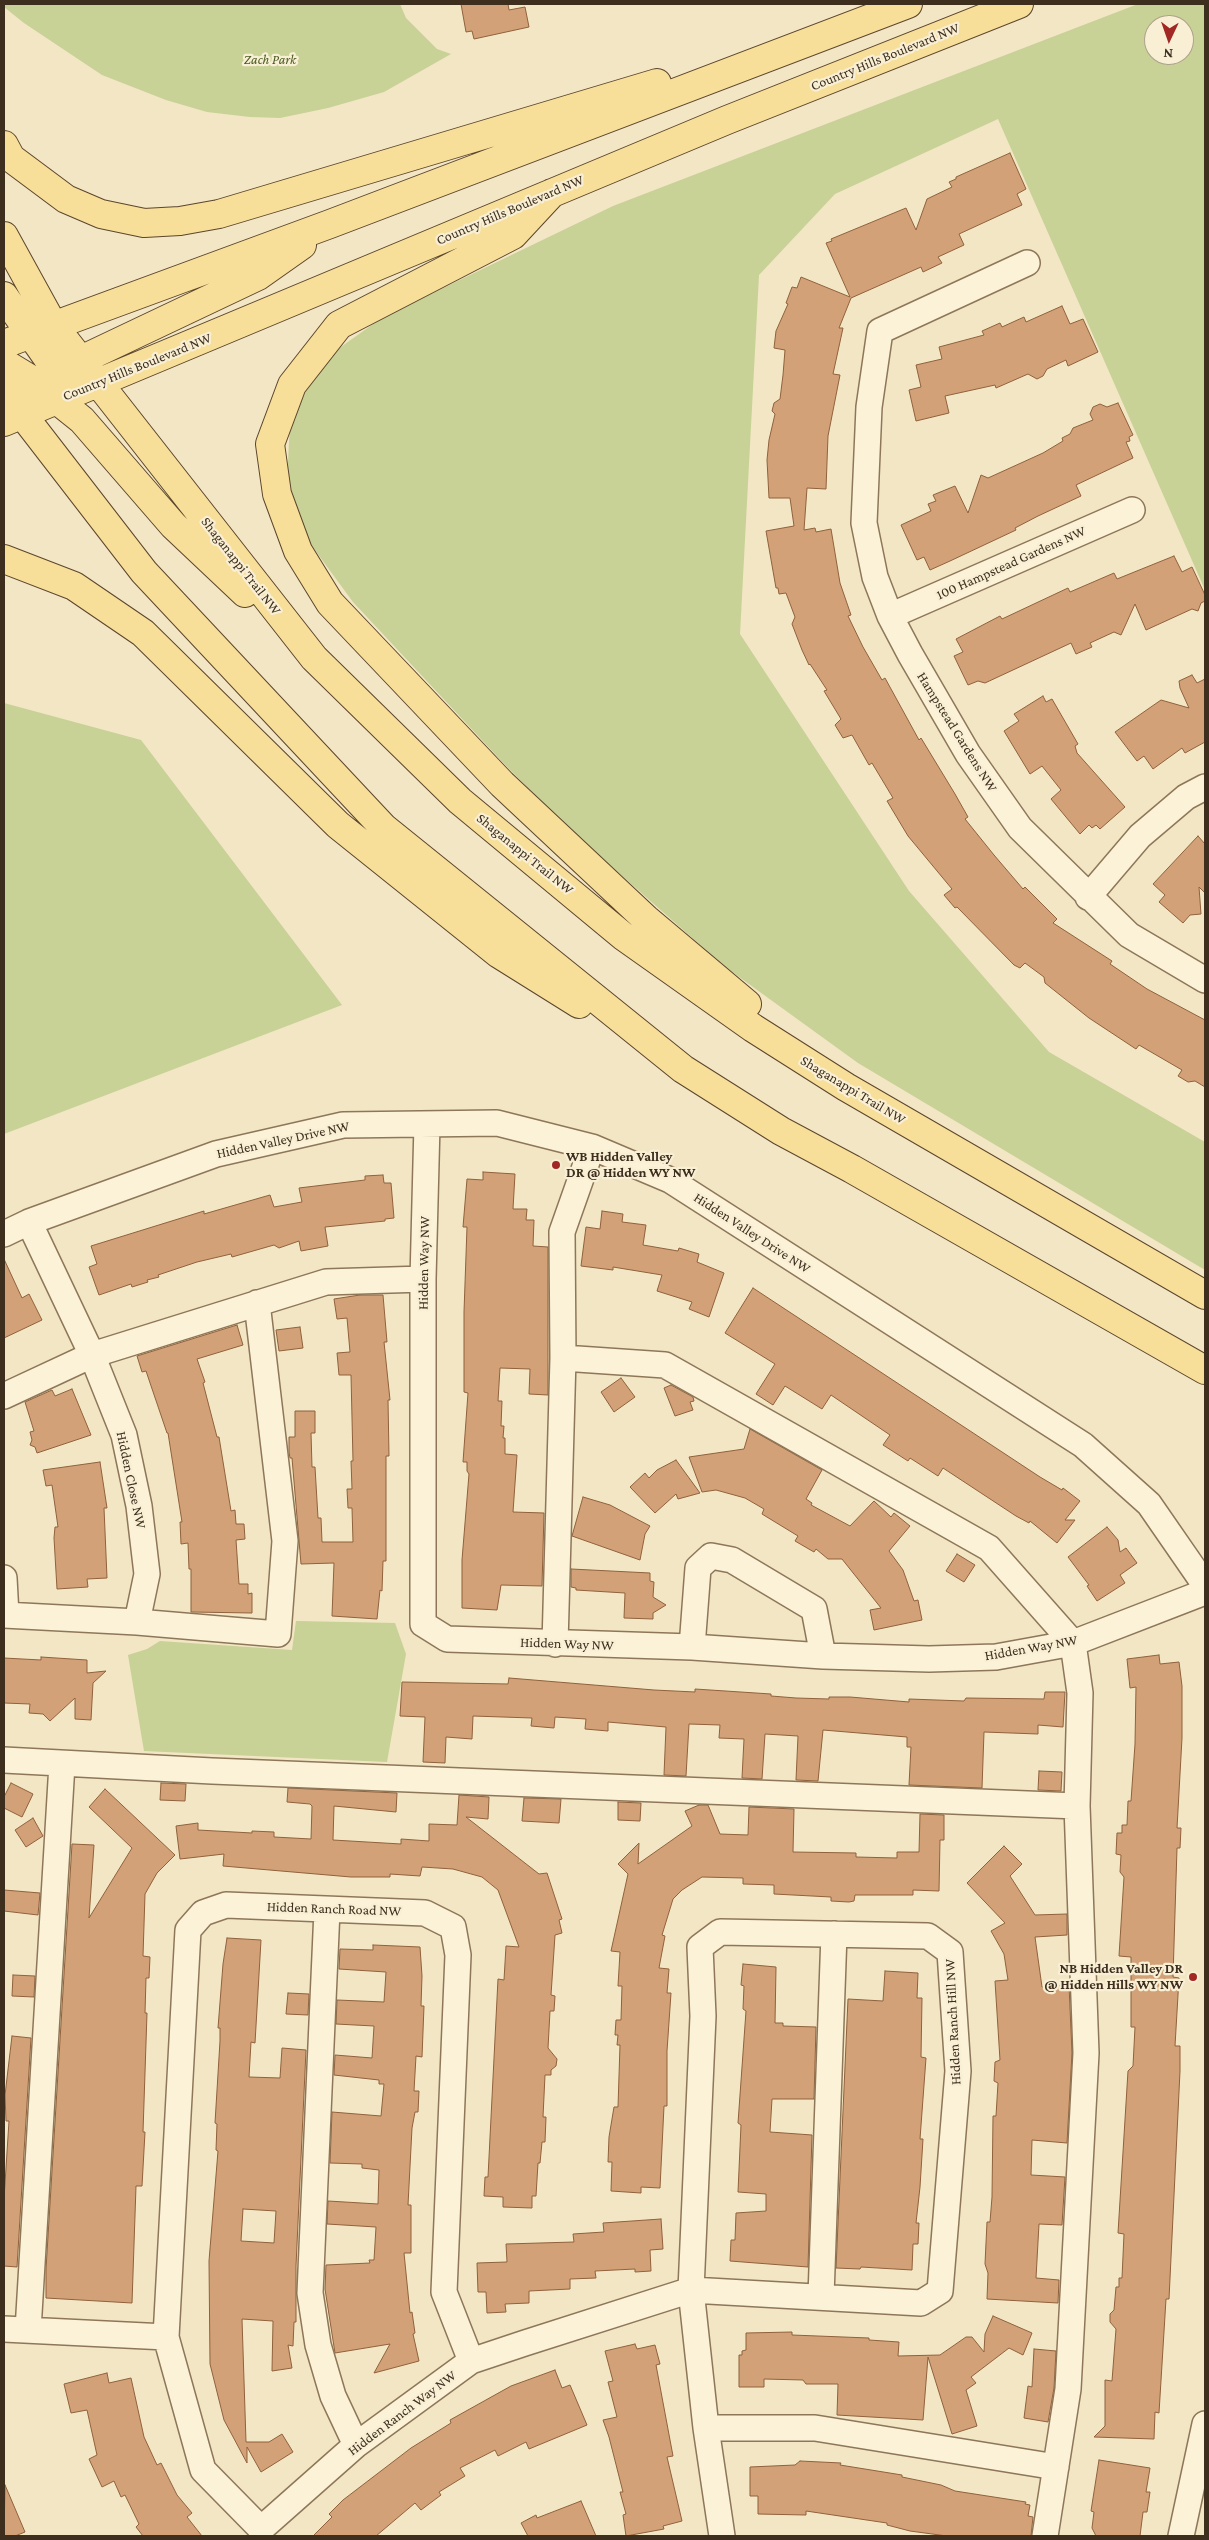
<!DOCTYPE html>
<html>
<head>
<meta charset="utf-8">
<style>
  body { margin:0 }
  #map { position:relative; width:1209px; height:2540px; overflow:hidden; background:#f2e6c4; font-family:"Crimson Pro",serif }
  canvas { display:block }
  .frame { position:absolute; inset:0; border:5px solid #3d2e1e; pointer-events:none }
  .north { position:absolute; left:1144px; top:15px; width:50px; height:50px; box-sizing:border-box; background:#f8efd4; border:1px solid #ada28b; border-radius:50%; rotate:183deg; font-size:14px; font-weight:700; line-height:20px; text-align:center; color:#3d2e1e }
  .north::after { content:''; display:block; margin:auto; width:18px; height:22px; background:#a22823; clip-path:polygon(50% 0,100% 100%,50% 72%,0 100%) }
</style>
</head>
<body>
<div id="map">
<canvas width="1209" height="2540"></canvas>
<div class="frame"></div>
<div class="north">N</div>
</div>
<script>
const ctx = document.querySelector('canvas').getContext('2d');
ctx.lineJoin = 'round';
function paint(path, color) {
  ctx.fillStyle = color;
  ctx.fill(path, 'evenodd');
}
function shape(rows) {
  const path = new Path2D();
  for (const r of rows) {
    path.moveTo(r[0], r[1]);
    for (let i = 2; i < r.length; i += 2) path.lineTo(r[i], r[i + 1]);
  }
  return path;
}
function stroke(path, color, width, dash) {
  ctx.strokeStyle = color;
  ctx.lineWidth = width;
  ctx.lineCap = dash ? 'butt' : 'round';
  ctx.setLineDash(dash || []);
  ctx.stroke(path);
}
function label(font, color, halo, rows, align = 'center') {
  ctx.font = font + ' "Crimson Pro",serif';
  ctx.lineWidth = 4.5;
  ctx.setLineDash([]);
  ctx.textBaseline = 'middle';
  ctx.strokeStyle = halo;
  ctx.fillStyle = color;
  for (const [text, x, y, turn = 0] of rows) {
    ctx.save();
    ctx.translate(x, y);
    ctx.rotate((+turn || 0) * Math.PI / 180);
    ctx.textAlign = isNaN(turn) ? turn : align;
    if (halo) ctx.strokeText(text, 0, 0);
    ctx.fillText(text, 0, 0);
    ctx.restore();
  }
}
paint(shape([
  [4,4,400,4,406,18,437,49,451,54,384,92,328,108,280,118,250,117,207,112,166,100,102,75,24,23,4,7],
  [1138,4,1205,4,1205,590,998,119,835,194,759,275,740,634,909,891,1049,1052,1205,1142,1205,1270,858,1063,724,966,569,829,508,768,353,602,306,538,287,482,290,423,310,383,338,349,383,317,613,206],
  [1154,25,1184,25,1184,55,1154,55],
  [4,703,141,740,342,1005,4,1134],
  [296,1621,395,1623,406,1654,387,1762,144,1751,128,1655,147,1649,160,1641,292,1650]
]), '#c8d196');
const building = shape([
  [461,4,508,4,509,10,525,7,529,27,474,39,472,31,466,32,461,4],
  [1010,153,1026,189,1017,194,1022,205,959,234,964,245,938,257,942,263,923,272,921,267,851,298,839,328,843,328,833,374,840,375,828,436,826,489,807,488,804,530,815,528,816,532,831,529,840,583,851,615,848,616,863,647,882,680,885,678,919,740,921,738,955,794,968,817,965,819,994,855,1023,889,1025,887,1057,919,1053,923,1112,961,1110,964,1147,989,1205,1020,1205,1087,1195,1081,1188,1082,1178,1076,1182,1070,1139,1045,1136,1049,1089,1018,1045,983,1044,977,1025,963,1020,968,1014,965,957,907,955,908,944,895,952,889,908,836,887,801,893,798,872,763,869,765,852,735,843,738,835,725,841,719,824,691,827,690,810,664,809,665,802,650,792,624,795,617,786,593,779,594,778,588,776,588,766,531,794,526,790,498,769,498,767,460,769,440,775,414,772,411,774,403,780,399,783,375,785,350,774,348,776,331,788,304,786,303,792,287,797,288,801,277,850,297,826,243,832,241,831,239,906,208,916,230,927,199,952,187,949,182,956,179,956,177,1010,153],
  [1062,306,1070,324,1083,319,1098,352,1068,366,1066,360,1047,369,1043,376,1037,379,1028,374,996,388,995,385,945,396,949,413,916,421,909,390,921,387,916,365,942,359,939,347,984,335,982,331,1000,323,1002,327,1024,317,1026,322,1062,306],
  [1118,403,1133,435,1129,437,1130,441,1126,442,1133,458,1076,485,1081,496,1038,516,1015,528,1016,530,950,561,930,570,924,557,917,560,901,525,931,511,928,504,936,501,933,495,955,486,968,513,981,475,988,478,1043,453,1063,441,1062,438,1070,434,1073,428,1093,420,1090,414,1093,407,1100,404,1107,407,1118,403],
  [1174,556,1182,572,1192,567,1205,595,1205,601,1201,603,1198,611,1192,609,1146,630,1135,604,1121,635,1114,632,1090,643,1092,647,1076,654,1071,643,985,683,978,681,968,685,954,656,963,652,956,639,1000,616,1002,619,1068,588,1070,592,1114,573,1117,579,1174,556],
  [1192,675,1197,683,1205,679,1205,742,1185,753,1182,748,1153,769,1144,756,1137,761,1115,732,1161,700,1189,708,1180,688,1179,681,1192,675],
  [1043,696,1046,702,1052,699,1078,744,1075,746,1077,753,1125,807,1100,829,1096,825,1092,828,1089,825,1080,834,1051,799,1061,790,1042,766,1030,774,1004,731,1019,721,1014,714,1043,696],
  [1198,836,1205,844,1205,893,1199,887,1201,914,1190,915,1183,923,1159,902,1165,895,1153,884,1198,836],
  [483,1172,515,1174,513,1209,527,1209,526,1220,534,1220,533,1246,548,1247,548,1395,529,1394,530,1369,500,1368,498,1401,502,1401,501,1426,504,1426,503,1438,505,1438,505,1454,517,1455,513,1512,544,1513,542,1586,501,1585,497,1610,462,1608,462,1560,469,1474,467,1471,467,1462,463,1462,468,1393,464,1392,464,1312,467,1227,463,1227,467,1179,483,1180,483,1172],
  [383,1175,384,1183,391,1183,394,1218,385,1219,385,1221,325,1227,328,1246,301,1251,299,1241,279,1248,274,1245,232,1257,231,1254,197,1262,158,1275,159,1277,147,1280,148,1282,132,1287,131,1284,99,1295,89,1267,97,1264,91,1246,204,1211,204,1214,270,1195,274,1207,302,1202,299,1188,365,1180,365,1176,383,1175],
  [602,1211,623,1214,622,1222,646,1225,643,1245,678,1251,679,1248,699,1254,697,1262,724,1273,709,1317,689,1309,692,1302,657,1291,662,1275,613,1267,613,1270,581,1266,586,1227,600,1229,602,1211],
  [4,1259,22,1298,29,1294,42,1320,4,1338,4,1259],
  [753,1288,1040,1477,1062,1490,1063,1488,1080,1501,1065,1520,1075,1520,1057,1543,1030,1521,1029,1523,1016,1516,943,1468,938,1476,910,1458,908,1461,883,1445,890,1435,831,1395,822,1409,785,1386,773,1405,756,1394,775,1364,725,1333,753,1288],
  [360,1295,383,1295,387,1342,384,1342,390,1400,388,1400,389,1456,386,1456,386,1561,383,1561,382,1591,380,1590,377,1619,332,1616,334,1563,301,1564,292,1458,290,1458,289,1452,289,1437,295,1437,295,1411,315,1411,315,1433,311,1433,312,1467,315,1467,318,1518,321,1518,322,1542,353,1542,352,1508,348,1508,347,1489,352,1489,351,1461,353,1461,351,1375,339,1375,337,1353,350,1352,347,1318,337,1319,334,1299,360,1295],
  [237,1325,243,1345,197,1359,205,1382,203,1383,217,1437,219,1437,231,1511,235,1510,236,1524,244,1524,245,1539,236,1540,239,1584,248,1584,248,1594,252,1593,252,1613,191,1612,191,1569,189,1569,188,1543,181,1544,180,1522,182,1522,168,1433,167,1433,146,1371,142,1372,137,1356,237,1325],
  [300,1327,303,1348,279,1351,276,1330,300,1327],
  [621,1378,635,1397,614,1412,601,1392,621,1378],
  [671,1385,693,1397,694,1401,690,1402,693,1410,675,1416,664,1388,671,1385],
  [72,1389,91,1435,37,1453,35,1447,30,1445,32,1440,30,1432,34,1431,25,1402,52,1390,55,1396,72,1389],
  [750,1429,822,1470,806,1499,812,1503,811,1505,850,1526,874,1501,891,1517,894,1513,910,1526,889,1551,903,1570,914,1601,918,1600,922,1620,874,1630,870,1610,881,1608,842,1559,828,1559,816,1549,814,1552,795,1541,798,1536,762,1514,764,1509,745,1498,716,1490,702,1492,689,1457,744,1449,750,1429],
  [676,1460,700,1493,678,1499,676,1494,655,1513,630,1487,645,1473,649,1478,657,1470,676,1460],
  [100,1462,107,1508,104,1508,107,1578,87,1579,88,1587,57,1589,54,1538,55,1527,58,1527,52,1485,46,1486,43,1470,100,1462],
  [583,1497,610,1505,650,1526,645,1534,640,1560,572,1536,583,1497],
  [1107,1527,1118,1540,1120,1552,1126,1548,1137,1563,1120,1575,1125,1583,1097,1601,1087,1586,1089,1585,1068,1557,1107,1527],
  [957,1554,975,1565,964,1582,946,1571,957,1554],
  [571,1569,650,1573,650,1581,654,1582,653,1597,666,1605,653,1613,653,1619,624,1618,625,1593,576,1590,576,1588,571,1587,571,1569],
  [1159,1655,1160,1664,1179,1662,1182,1686,1182,1738,1177,1828,1181,1828,1180,1848,1177,1848,1173,1977,1179,1978,1175,2046,1180,2046,1180,2071,1169,2299,1166,2299,1159,2413,1155,2412,1154,2439,1094,2437,1105,2426,1105,2380,1112,2381,1116,2329,1110,2322,1110,2314,1114,2310,1116,2287,1119,2287,1119,2278,1122,2278,1124,2234,1118,2233,1128,2071,1133,2066,1135,2027,1131,2027,1131,1957,1119,1956,1124,1877,1120,1872,1121,1855,1116,1854,1117,1833,1122,1833,1122,1825,1127,1825,1128,1801,1131,1801,1135,1744,1136,1687,1130,1688,1127,1659,1159,1655],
  [41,1657,87,1660,87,1673,106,1671,93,1683,91,1720,75,1719,75,1698,50,1721,43,1714,29,1713,30,1704,4,1703,4,1658,41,1660,41,1657],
  [509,1678,654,1690,695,1692,695,1689,771,1694,771,1696,796,1698,829,1699,829,1697,850,1697,909,1702,909,1699,964,1701,966,1698,1044,1699,1045,1692,1065,1692,1063,1727,1038,1725,1038,1734,984,1732,982,1788,909,1785,911,1747,907,1747,907,1737,823,1730,818,1781,796,1780,798,1736,765,1734,762,1779,742,1778,744,1739,719,1738,720,1725,689,1724,686,1776,664,1775,666,1727,608,1722,608,1731,585,1729,586,1719,555,1717,554,1728,531,1726,532,1718,473,1716,472,1739,446,1737,445,1763,423,1762,425,1717,400,1716,402,1682,508,1684,509,1678],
  [1039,1771,1062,1772,1061,1791,1038,1790,1039,1771],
  [11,1783,33,1794,22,1817,4,1808,4,1797,11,1783],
  [161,1783,186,1784,185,1801,160,1800,161,1783],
  [288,1788,397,1793,396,1812,334,1806,333,1840,401,1844,401,1839,429,1841,429,1824,457,1825,459,1795,489,1797,488,1819,466,1817,539,1874,547,1873,562,1919,559,1920,562,1933,555,1935,551,1995,555,1996,554,2011,550,2011,548,2048,557,2059,556,2066,551,2070,551,2075,545,2075,543,2117,546,2117,545,2142,542,2142,540,2163,538,2163,536,2196,532,2196,532,2208,503,2207,503,2197,484,2196,485,2177,488,2177,498,1979,504,1980,506,1946,519,1947,498,1890,482,1877,453,1869,422,1867,420,1876,390,1874,390,1877,351,1877,223,1866,224,1854,180,1859,176,1826,198,1823,198,1830,252,1833,252,1831,274,1832,274,1837,311,1839,312,1806,310,1804,287,1802,288,1788],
  [105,1789,175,1855,157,1873,145,1894,143,1956,150,1957,149,1978,146,1978,145,2013,147,2013,143,2132,145,2132,142,2186,136,2186,132,2303,46,2298,46,2269,72,1844,94,1845,89,1918,132,1848,89,1807,105,1789],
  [524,1798,561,1799,559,1823,522,1821,524,1798],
  [618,1802,641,1803,640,1821,618,1820,618,1802],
  [699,1805,708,1805,720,1834,748,1835,749,1807,794,1809,793,1852,856,1853,856,1857,897,1858,897,1852,919,1852,920,1814,944,1815,944,1840,940,1840,939,1891,913,1890,913,1895,855,1895,854,1901,849,1902,831,1901,831,1897,774,1894,774,1885,743,1884,743,1878,702,1877,682,1890,673,1899,662,1935,665,1936,659,1968,669,1969,667,1993,671,1993,667,2051,667,2106,664,2106,660,2188,641,2187,641,2193,611,2191,612,2162,608,2162,609,2137,614,2107,618,2107,620,2045,617,2045,618,2035,615,2035,616,2020,621,2020,622,1986,618,1986,620,1952,611,1951,628,1874,618,1864,639,1843,638,1864,692,1826,685,1811,699,1805],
  [33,1818,43,1836,26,1847,15,1830,33,1818],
  [1004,1846,1022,1864,1010,1876,1035,1915,1067,1914,1067,1935,1035,1937,1042,1987,1069,1985,1072,2053,1067,2143,1032,2140,1031,2175,1065,2177,1062,2225,1039,2224,1036,2278,1059,2280,1058,2303,987,2299,988,2273,985,2264,987,2222,990,2222,992,2197,993,2116,996,2116,998,2083,994,2081,995,2062,1000,2060,995,1981,1008,1980,1004,1954,991,1931,1005,1923,967,1883,1004,1846],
  [4,1890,40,1893,38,1915,4,1911,4,1890],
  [227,1938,261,1940,255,2043,251,2042,249,2077,280,2078,282,2048,306,2050,296,2266,296,2322,294,2322,293,2346,288,2345,292,2368,272,2371,273,2321,242,2319,246,2442,269,2442,282,2434,293,2452,261,2472,247,2447,247,2463,224,2420,210,2364,209,2261,218,2151,216,2150,217,2124,215,2123,220,2041,220,2028,218,2028,223,1964,227,1938],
  [243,2209,276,2211,274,2243,241,2241,243,2209],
  [373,1945,420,1947,422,1976,421,2006,424,2006,422,2057,416,2056,414,2091,419,2091,418,2112,415,2112,412,2128,408,2205,411,2205,411,2253,404,2253,410,2313,412,2312,415,2333,413,2334,419,2361,374,2373,390,2344,335,2353,325,2289,326,2265,370,2263,369,2260,374,2260,376,2227,327,2224,328,2201,378,2204,379,2170,362,2168,362,2164,330,2163,332,2112,381,2116,384,2084,379,2084,379,2080,334,2075,335,2055,372,2058,374,2026,336,2024,337,2000,384,2002,386,1972,339,1969,340,1949,373,1950,373,1945],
  [743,1964,776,1967,775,2023,783,2023,783,2026,816,2027,814,2099,772,2099,770,2132,812,2135,808,2267,730,2261,731,2240,735,2240,736,2213,766,2211,766,2194,738,2192,741,2125,738,2123,746,2011,743,2009,744,1986,741,1985,743,1964],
  [885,1971,918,1973,917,1998,922,1998,921,2057,926,2058,920,2139,923,2139,920,2187,916,2223,919,2223,918,2244,913,2244,912,2270,861,2267,860,2269,836,2268,848,1999,883,2001,885,1971],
  [13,1975,35,1976,34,1997,12,1996,13,1975],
  [288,1993,309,1994,308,2015,286,2014,288,1993],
  [12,2036,31,2038,17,2267,4,2266,4,2199,9,2121,6,2121,5,2095,12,2036],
  [661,2219,663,2249,650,2250,651,2271,635,2272,635,2269,595,2271,596,2278,570,2279,570,2289,529,2291,529,2303,505,2304,506,2312,487,2313,486,2292,478,2292,477,2263,507,2262,506,2244,574,2242,573,2234,604,2232,603,2223,661,2219],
  [993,2316,1032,2333,1023,2355,1009,2348,971,2377,976,2383,966,2390,977,2426,952,2434,928,2357,923,2420,837,2415,838,2384,806,2384,803,2380,764,2379,764,2387,739,2387,739,2355,742,2355,742,2351,746,2350,746,2333,792,2332,792,2335,869,2338,869,2340,899,2342,898,2356,940,2355,966,2337,972,2337,984,2352,985,2334,993,2316],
  [635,2344,637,2349,655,2345,660,2364,656,2365,673,2456,667,2457,682,2521,663,2526,664,2529,626,2536,623,2515,626,2514,620,2492,623,2492,609,2437,603,2420,617,2417,608,2382,613,2381,605,2351,635,2344],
  [1034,2349,1056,2351,1054,2388,1048,2422,1024,2418,1028,2386,1032,2387,1034,2349],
  [555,2370,562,2388,570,2385,587,2425,529,2449,526,2442,498,2456,495,2450,460,2468,465,2476,439,2492,441,2495,421,2510,415,2503,376,2536,313,2536,332,2517,329,2514,343,2500,411,2448,451,2423,450,2420,511,2386,555,2370],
  [107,2373,109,2383,131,2378,144,2437,157,2465,161,2463,177,2495,192,2513,187,2517,202,2536,143,2536,136,2527,139,2524,125,2495,121,2497,114,2481,102,2487,89,2459,97,2455,87,2410,71,2413,64,2384,107,2373],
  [1099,2460,1150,2468,1146,2492,1150,2492,1147,2512,1143,2512,1140,2536,1096,2536,1092,2528,1094,2512,1091,2511,1099,2460],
  [800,2461,841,2463,840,2465,902,2475,902,2477,941,2485,955,2491,1026,2502,1025,2504,1030,2505,1028,2516,1033,2517,1031,2536,947,2536,910,2531,887,2525,887,2523,806,2511,806,2515,758,2514,758,2496,750,2496,750,2467,795,2465,800,2461],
  [5,2485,25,2532,15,2536,4,2536,5,2485],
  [581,2501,596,2536,528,2536,521,2523,536,2515,537,2518,581,2501]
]);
paint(building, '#d3a177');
stroke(building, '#8f613c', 1);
const minor = shape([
  [1027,263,880,331,869,407,864,523,875,577,890,616,910,654,968,754,1020,828,1129,935,1205,980],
  [890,616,1132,510],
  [1088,897,1140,836,1186,797,1205,787],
  [427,1124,423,1279,423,1624,447,1639,692,1647,823,1656,929,1659,996,1657,1073,1643,1205,1592],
  [4,1234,29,1222,216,1154,343,1125,497,1123,592,1147,670,1180,1083,1445,1149,1504,1205,1585],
  [563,1358,665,1365,989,1548,1073,1643,1080,1693,1077,1806,1086,2053,1068,2389,1045,2536],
  [4,1396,92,1355,326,1282,423,1279],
  [4,1578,6,1615],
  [4,1615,137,1622,147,1574,139,1506,124,1435,92,1355,29,1222],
  [137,1622,278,1634,285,1541,257,1303],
  [555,1644,563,1358,562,1232,592,1147],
  [692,1647,698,1568,711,1556,732,1560,814,1609,823,1656],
  [4,1760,212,1771,1077,1806],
  [327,1910,310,2293,318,2345,333,2396,356,2445],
  [821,2296,834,1934],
  [4,2329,166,2337,203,2470,261,2529,356,2445,471,2361,525,2343,691,2290,921,2303,940,2291,958,2071,950,1952,928,1936,720,1932,700,1947,703,2016,691,2290,706,2428,722,2536],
  [28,2330,62,1764],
  [166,2337,188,1930,203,1913,226,1905,425,1913,453,1927,458,1955,444,2292,471,2361],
  [706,2428,815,2428,1056,2467],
  [1181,2536,1205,2424]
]);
const major = shape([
  [4,145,11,158,66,199,101,214,144,223,180,221,219,214,657,83],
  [552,193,513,235,339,325,292,385,270,444,277,494,298,551,330,603,502,784,646,919,747,1004],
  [4,236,53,325,314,658,460,801,623,936,753,1028,846,1087,1205,1295],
  [4,296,49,360,70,375,76,377],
  [4,344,330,224,908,4],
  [4,363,32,380,82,420,173,525,245,593],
  [4,384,22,414,144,572,384,828,683,1069,781,1131,852,1169,1205,1370],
  [31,403,50,379,62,369,258,276,302,245],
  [4,422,727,120,1019,4],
  [4,559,74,586,143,633,338,825,499,954,579,1004]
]);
stroke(minor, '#8e7758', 28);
stroke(major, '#5c452d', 30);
stroke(minor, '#fbf2d8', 25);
stroke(major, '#f7de99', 28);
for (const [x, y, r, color] of [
  [556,1165,5,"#a22823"],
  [1193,1977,5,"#a22823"]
]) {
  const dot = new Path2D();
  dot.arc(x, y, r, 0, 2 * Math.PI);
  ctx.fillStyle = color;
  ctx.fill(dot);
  stroke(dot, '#f8efd4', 2);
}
label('14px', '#3d2e1e', '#f8efd4', [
  ["Country Hills Boulevard NW",885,57,-22],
  ["Country Hills Boulevard NW",510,210,-23],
  ["Country Hills Boulevard NW",137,367,-22],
  ["100 Hampstead Gardens NW",1011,563,-24],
  ["Shaganappi Trail NW",241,566,52],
  ["Hampstead Gardens NW",957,732,58],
  ["Shaganappi Trail NW",525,854,39],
  ["Shaganappi Trail NW",853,1090,31],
  ["Hidden Valley Drive NW",283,1140,-12],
  ["Hidden Valley Drive NW",752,1233,33],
  ["Hidden Way NW",424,1263,-89],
  ["Hidden Close NW",131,1480,78],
  ["Hidden Way NW",567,1644,2],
  ["Hidden Way NW",1031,1648,-10],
  ["Hidden Ranch Road NW",334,1909,2],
  ["Hidden Ranch Hill NW",953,2022,-93],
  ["Hidden Ranch Way NW",402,2413,-37]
]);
label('italic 14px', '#4a5b22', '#f8efd4', [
  ["Zach Park",270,60]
]);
label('bold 14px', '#3d2e1e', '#f8efd4', [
  ["WB Hidden Valley",566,1157],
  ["DR @ Hidden WY NW",566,1173],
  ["NB Hidden Valley DR",1183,1969,"right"],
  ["@ Hidden Hills WY NW",1183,1985,"right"]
], 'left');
</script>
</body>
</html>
